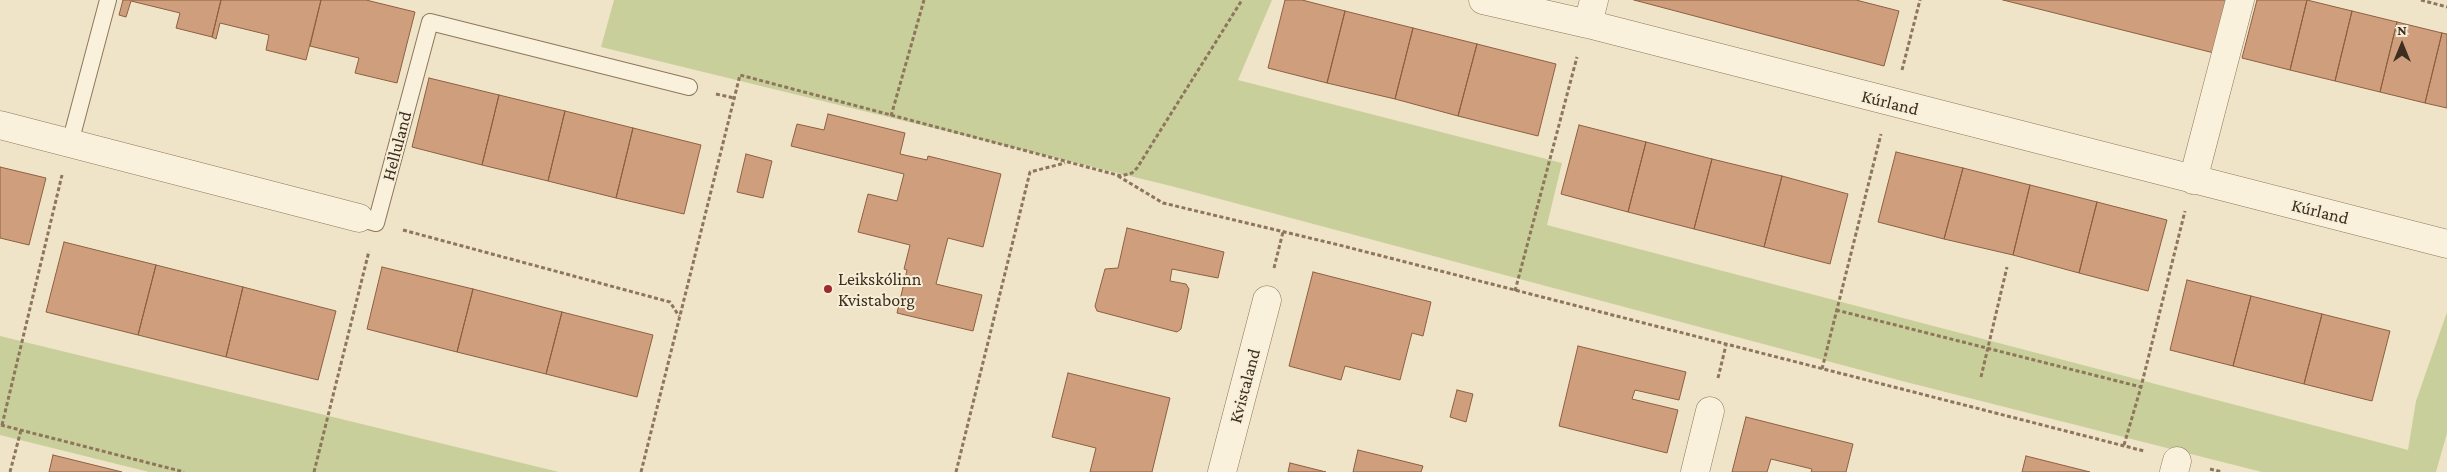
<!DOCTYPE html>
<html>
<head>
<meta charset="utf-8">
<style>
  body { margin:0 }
  #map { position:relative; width:2447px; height:472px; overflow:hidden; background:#f0e4c8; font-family:"Crimson Pro",serif }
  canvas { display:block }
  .north { position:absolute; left:2377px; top:20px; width:50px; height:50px; -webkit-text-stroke:4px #f7eed8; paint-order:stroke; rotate:0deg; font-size:14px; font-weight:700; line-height:20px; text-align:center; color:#3d2e20 }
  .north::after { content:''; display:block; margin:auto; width:18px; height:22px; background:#3d2e20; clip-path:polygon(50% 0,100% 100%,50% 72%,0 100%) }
</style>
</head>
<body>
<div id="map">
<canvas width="2447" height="472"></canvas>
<div class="north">N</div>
</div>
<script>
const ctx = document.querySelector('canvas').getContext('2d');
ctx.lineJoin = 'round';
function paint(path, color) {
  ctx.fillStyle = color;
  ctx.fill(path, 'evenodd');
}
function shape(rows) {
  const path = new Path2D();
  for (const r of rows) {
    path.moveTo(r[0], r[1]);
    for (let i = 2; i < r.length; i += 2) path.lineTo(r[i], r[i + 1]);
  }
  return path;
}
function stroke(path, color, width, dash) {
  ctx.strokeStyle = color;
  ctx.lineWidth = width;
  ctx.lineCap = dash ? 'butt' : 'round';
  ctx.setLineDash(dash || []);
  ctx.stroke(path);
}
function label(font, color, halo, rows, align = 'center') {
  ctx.font = font + ' "Crimson Pro",serif';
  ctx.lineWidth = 4;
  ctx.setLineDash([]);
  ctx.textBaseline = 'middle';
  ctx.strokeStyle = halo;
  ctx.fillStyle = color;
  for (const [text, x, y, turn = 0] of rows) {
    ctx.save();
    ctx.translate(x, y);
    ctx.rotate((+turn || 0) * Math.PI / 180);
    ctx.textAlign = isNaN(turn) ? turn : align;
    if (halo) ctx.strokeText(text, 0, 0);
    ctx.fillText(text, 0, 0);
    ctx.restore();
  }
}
paint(shape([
  [614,0,1272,0,1238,80,1562,163,1547,225,2408,450,2416,401,2447,312,2447,433,2436,472,2262,472,1902,381,1171,186,601,47],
  [0,336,559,472,149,472,0,435]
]), '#c9cf9b');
const building = shape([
  [123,0,221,0,212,37,176,28,180,13,131,1,126,17,119,15,123,0],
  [221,0,321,0,306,60,266,50,269,35,220,23,216,39,212,37,221,0],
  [321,0,366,0,415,12,397,83,355,73,359,58,310,46,321,0],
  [1285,0,1302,0,1345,11,1327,83,1268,68,1285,0],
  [1634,0,1856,0,1899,11,1884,66,1634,0],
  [2003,0,2227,0,2214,53,2003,0],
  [2257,0,2307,0,2290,70,2242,58,2257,0],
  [2307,0,2352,11,2335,81,2290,70,2307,0],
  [1345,11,1413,28,1395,99,1327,83,1345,11],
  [2352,11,2397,22,2380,92,2335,81,2352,11],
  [2397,22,2442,33,2425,103,2380,92,2397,22],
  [1413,28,1477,44,1458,116,1395,99,1413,28],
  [2442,33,2447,34,2447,108,2425,103,2442,33],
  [1477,44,1556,64,1538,136,1458,116,1477,44],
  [429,78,499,95,482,165,412,147,429,78],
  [499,95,565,111,548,181,482,165,499,95],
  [565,111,633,128,616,198,548,181,565,111],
  [828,114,905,133,900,154,927,160,928,156,1001,174,983,247,948,238,936,284,982,295,973,331,897,313,907,270,904,269,910,245,858,232,868,194,897,201,904,174,791,146,797,124,824,130,828,114],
  [1579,125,1646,142,1628,212,1561,194,1579,125],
  [633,128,701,145,684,214,616,198,633,128],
  [1646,142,1712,159,1694,229,1628,212,1646,142],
  [1896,152,1963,168,1944,239,1878,222,1896,152],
  [746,154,772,161,763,198,737,192,746,154],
  [1712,159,1782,176,1764,247,1694,229,1712,159],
  [0,167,46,178,29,245,0,238,0,167],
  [1963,168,2030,185,2013,255,1944,239,1963,168],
  [1782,176,1848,194,1830,264,1764,247,1782,176],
  [2030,185,2097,202,2079,273,2013,255,2030,185],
  [2097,202,2167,220,2148,291,2079,273,2097,202],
  [1127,228,1224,252,1218,278,1172,269,1170,281,1186,284,1189,289,1181,329,1177,332,1097,311,1095,306,1105,269,1118,268,1127,228],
  [64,242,156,265,138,335,46,312,64,242],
  [156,265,243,287,226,357,138,335,156,265],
  [382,267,473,289,457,352,367,329,382,267],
  [1313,272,1431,302,1423,336,1412,333,1400,380,1345,366,1341,380,1289,366,1313,272],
  [2187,280,2251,296,2233,366,2170,350,2187,280],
  [243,287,336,311,318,380,226,357,243,287],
  [473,289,562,312,546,374,457,352,473,289],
  [2251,296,2322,314,2304,384,2233,366,2251,296],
  [562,312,653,335,637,397,546,374,562,312],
  [2322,314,2390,331,2372,401,2304,384,2322,314],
  [1578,346,1686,372,1679,400,1635,390,1632,399,1678,410,1667,453,1559,426,1578,346],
  [1068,373,1170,398,1152,472,1090,472,1096,448,1052,437,1068,373],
  [1457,390,1473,394,1466,422,1450,417,1457,390],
  [1746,417,1853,444,1846,472,1811,472,1812,469,1771,459,1767,472,1732,472,1746,417],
  [1358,450,1423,466,1421,472,1353,472,1358,450],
  [53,455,122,472,49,472,53,455],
  [2026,456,2090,472,2022,472,2026,456],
  [1290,463,1326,472,1288,472,1290,463]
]);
paint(building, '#cf9f7d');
stroke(building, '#8d5f41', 1);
const service = shape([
  [70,143,108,0],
  [359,218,376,223,430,22,689,87]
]);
const minor = shape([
  [1483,0,1588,24,2447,244],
  [1588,24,1594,0],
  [0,125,359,218],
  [2193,180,2240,0],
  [1222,472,1267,300],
  [1695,472,1710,411],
  [2174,472,2177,461]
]);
stroke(service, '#8d765c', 18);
stroke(minor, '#8d765c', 29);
stroke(shape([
  [2421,0,2447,7],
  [1902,70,1920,0],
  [716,94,734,98],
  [891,116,924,0],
  [1118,176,1163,203,1339,245,2144,451],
  [403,230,670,302,679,316],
  [1274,268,1283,232],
  [1515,291,1577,57],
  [1836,310,2141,387],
  [1822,369,1881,134],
  [1981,377,2007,267],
  [1718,378,1726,345],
  [1,425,184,472],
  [2,425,62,175],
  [2124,445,2141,387,2185,211],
  [2210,469,2222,472],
  [10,472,21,430],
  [314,472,369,251],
  [641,472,740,75,1121,176,1132,173,1137,168,1242,0],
  [956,472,1030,172,1065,163]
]), '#8d765c', 3, [4, 2.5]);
stroke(service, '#faf1dc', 16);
stroke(minor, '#faf1dc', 28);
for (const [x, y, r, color] of [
  [828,289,5,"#9e2a2b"]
]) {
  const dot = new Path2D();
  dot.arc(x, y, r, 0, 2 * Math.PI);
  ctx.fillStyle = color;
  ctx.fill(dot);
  stroke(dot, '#f7eed8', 2);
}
label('18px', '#3d2e20', '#f7eed8', [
  ["Kúrland",1890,103,14],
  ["Helluland",397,146,-75],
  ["Kúrland",2320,212,14],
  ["Kvistaland",1245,386,-75]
]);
label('18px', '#3d2e20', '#f7eed8', [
  ["Leikskólinn",838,279],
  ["Kvistaborg",838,300]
], 'left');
</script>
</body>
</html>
